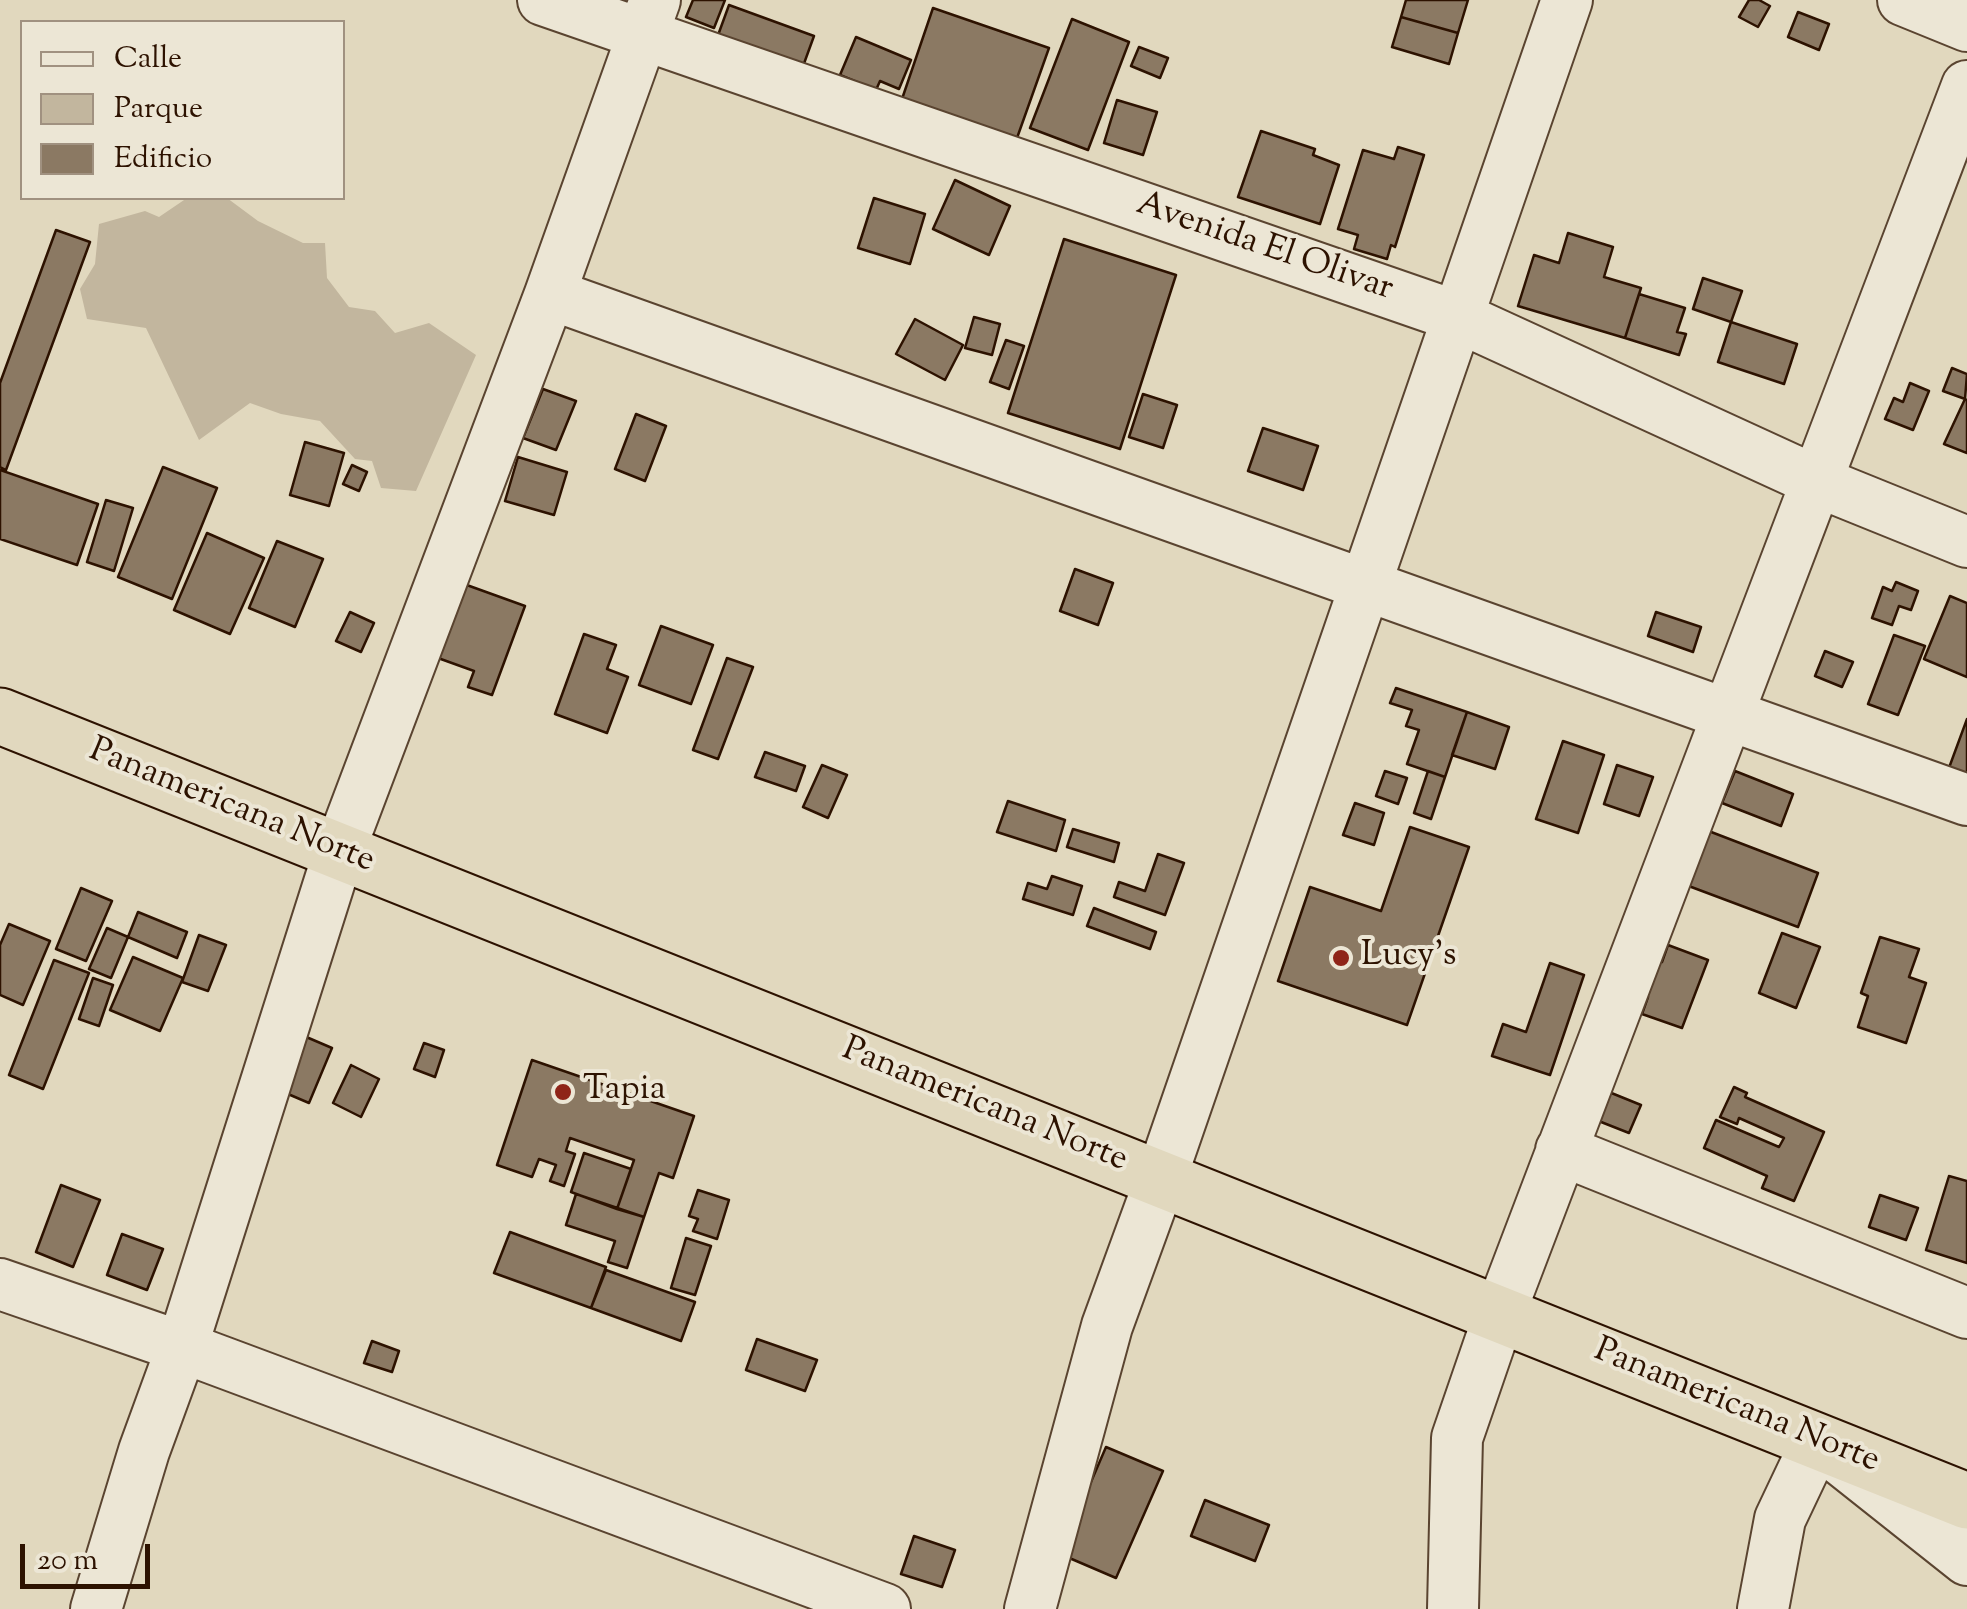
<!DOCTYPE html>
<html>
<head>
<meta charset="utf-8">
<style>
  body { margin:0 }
  #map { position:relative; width:1967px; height:1609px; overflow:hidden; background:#e1d8be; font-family:"Sorts Mill Goudy",serif }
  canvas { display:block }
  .legend { position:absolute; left:20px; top:20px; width:325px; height:180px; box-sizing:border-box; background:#ece6d5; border:2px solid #a09180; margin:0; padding:12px 18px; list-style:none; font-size:30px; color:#2d1200 }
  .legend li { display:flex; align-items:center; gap:20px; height:50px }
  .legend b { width:50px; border:2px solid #a09180 }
  .scale { position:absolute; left:20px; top:1544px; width:130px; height:45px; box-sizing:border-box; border:5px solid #2d1200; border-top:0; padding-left:12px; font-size:30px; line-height:35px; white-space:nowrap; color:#2d1200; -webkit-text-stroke:8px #ece6d5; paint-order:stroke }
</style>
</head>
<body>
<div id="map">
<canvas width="1967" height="1609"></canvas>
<ul class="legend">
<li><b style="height:12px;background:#ece6d5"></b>Calle</li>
<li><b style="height:28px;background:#c2b69e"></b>Parque</li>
<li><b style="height:28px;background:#8b7963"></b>Edificio</li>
</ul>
<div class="scale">20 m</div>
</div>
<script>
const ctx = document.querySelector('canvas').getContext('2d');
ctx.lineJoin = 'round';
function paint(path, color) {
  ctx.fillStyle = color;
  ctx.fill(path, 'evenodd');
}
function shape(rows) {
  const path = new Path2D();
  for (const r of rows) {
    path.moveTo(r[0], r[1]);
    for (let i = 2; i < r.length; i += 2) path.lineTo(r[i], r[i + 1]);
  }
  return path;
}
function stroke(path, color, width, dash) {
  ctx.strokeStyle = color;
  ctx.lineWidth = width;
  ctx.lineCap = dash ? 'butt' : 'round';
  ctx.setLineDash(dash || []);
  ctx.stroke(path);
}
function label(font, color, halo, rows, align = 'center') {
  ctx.font = font + ' "Sorts Mill Goudy",serif';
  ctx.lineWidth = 8;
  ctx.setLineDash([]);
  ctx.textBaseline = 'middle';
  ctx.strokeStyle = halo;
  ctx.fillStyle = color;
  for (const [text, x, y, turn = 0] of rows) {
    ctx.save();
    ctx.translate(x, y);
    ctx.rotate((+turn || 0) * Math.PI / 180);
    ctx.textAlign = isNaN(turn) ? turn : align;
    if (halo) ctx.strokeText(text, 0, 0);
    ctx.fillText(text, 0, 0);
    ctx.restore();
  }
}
paint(shape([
  [187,198,227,198,258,221,303,243,325,243,327,278,349,307,375,311,395,333,429,323,476,355,416,491,381,488,372,461,355,459,320,421,281,414,250,403,199,440,146,328,87,319,80,289,95,264,99,224,145,211,159,217]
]), '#c2b69e');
const building = shape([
  [693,0,725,0,714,28,686,17,693,0],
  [1406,0,1468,0,1458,33,1401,17,1406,0],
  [1749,0,1759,0,1770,6,1758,27,1739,17,1749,0],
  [729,5,814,36,802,69,717,38,729,5],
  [933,8,1049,48,1017,138,902,99,933,8],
  [1798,12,1829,24,1819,50,1788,37,1798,12],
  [1401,17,1458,33,1449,64,1392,47,1401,17],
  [1072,19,1129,42,1088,150,1030,128,1072,19],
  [856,37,911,60,899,89,880,81,876,90,840,75,856,37],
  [1139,47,1168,58,1160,78,1131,66,1139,47],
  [1117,100,1157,112,1143,155,1104,143,1117,100],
  [1261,131,1315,149,1313,155,1339,165,1320,224,1238,197,1261,131],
  [1398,147,1424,155,1395,247,1391,245,1387,259,1354,249,1358,235,1338,229,1363,150,1394,159,1398,147],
  [955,180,1010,206,989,255,933,229,955,180],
  [874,198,925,214,910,264,858,248,874,198],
  [56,230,90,242,6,470,0,467,0,383,56,230],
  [1568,233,1613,247,1604,277,1641,288,1625,338,1518,306,1534,255,1559,263,1568,233],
  [1064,239,1176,275,1120,449,1008,413,1064,239],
  [1703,278,1742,291,1731,322,1693,309,1703,278],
  [1639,294,1685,308,1677,332,1686,334,1679,355,1625,338,1639,294],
  [974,317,1000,324,992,355,965,348,974,317],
  [915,319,963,345,945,380,896,354,915,319],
  [1731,322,1797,344,1784,384,1718,362,1731,322],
  [1006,340,1024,346,1009,389,990,382,1006,340],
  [1952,368,1967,374,1965,399,1943,391,1952,368],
  [1910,383,1929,391,1913,430,1885,419,1894,398,1903,402,1910,383],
  [543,389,576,401,556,450,523,438,543,389],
  [1143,394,1177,405,1163,448,1129,437,1143,394],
  [1965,399,1967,400,1967,453,1944,444,1965,399],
  [636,414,666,426,645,481,615,469,636,414],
  [1263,428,1318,446,1303,490,1248,471,1263,428],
  [305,442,344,453,329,506,290,495,305,442],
  [518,457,567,472,554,515,505,501,518,457],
  [352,465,367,472,359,491,343,484,352,465],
  [163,467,217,488,172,599,118,577,163,467],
  [0,470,98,504,77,565,0,539,0,470],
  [106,500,133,508,114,571,87,562,106,500],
  [207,533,264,558,230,634,174,610,207,533],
  [277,541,323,559,295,627,249,608,277,541],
  [1075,569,1113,583,1098,625,1060,611,1075,569],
  [1896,582,1918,591,1911,610,1899,606,1892,625,1872,618,1883,587,1892,591,1896,582],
  [464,584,525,606,492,695,468,687,474,671,438,658,464,584],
  [1950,596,1967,603,1967,677,1924,659,1950,596],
  [350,612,374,623,361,652,336,641,350,612],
  [1656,612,1701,627,1693,652,1648,636,1656,612],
  [661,626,713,645,691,704,639,685,661,626],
  [584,634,616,645,607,669,628,677,607,733,555,714,584,634],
  [1894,635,1925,646,1898,715,1868,704,1894,635],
  [1825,651,1853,662,1842,687,1815,676,1825,651],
  [727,658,753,667,718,759,693,750,727,658],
  [1396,688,1467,712,1445,777,1407,764,1419,730,1406,726,1412,710,1390,703,1396,688],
  [1467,712,1509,727,1495,769,1452,755,1467,712],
  [1967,719,1967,783,1946,776,1967,719],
  [1563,741,1604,755,1578,833,1536,819,1563,741],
  [765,752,805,766,796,791,755,777,765,752],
  [822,765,847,775,828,818,803,807,822,765],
  [1617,765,1653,777,1639,816,1604,804,1617,765],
  [1385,771,1407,778,1398,804,1376,796,1385,771],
  [1428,771,1445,777,1431,819,1414,813,1428,771],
  [1735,771,1793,794,1781,826,1722,803,1735,771],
  [1008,801,1065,820,1056,851,997,832,1008,801],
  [1355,803,1384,813,1374,845,1343,835,1355,803],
  [1410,827,1469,847,1407,1025,1278,981,1310,887,1381,911,1410,827],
  [1073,829,1119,843,1114,862,1067,847,1073,829],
  [1706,830,1818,873,1798,927,1686,885,1706,830],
  [1158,854,1184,863,1165,915,1114,897,1119,882,1145,891,1158,854],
  [1052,876,1082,886,1073,915,1023,899,1028,883,1047,889,1052,876],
  [81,888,112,901,86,961,56,949,81,888],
  [1094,908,1156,932,1150,949,1087,926,1094,908],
  [138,912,187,932,177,958,128,937,138,912],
  [9,924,50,941,23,1005,0,995,0,945,9,924],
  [107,928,128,937,111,978,89,969,107,928],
  [1782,933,1820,947,1796,1008,1759,993,1782,933],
  [199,935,226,945,208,991,182,982,199,935],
  [1880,937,1919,949,1909,977,1926,983,1906,1043,1858,1027,1868,996,1861,993,1880,937],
  [1668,945,1708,960,1682,1028,1642,1014,1648,997,1631,990,1644,955,1662,962,1668,945],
  [133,957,183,978,160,1031,110,1010,133,957],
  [54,960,89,973,43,1089,9,1075,54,960],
  [1550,963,1584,975,1550,1075,1492,1056,1503,1024,1526,1032,1550,963],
  [93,978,113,985,99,1026,79,1019,93,978],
  [304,1036,332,1048,309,1103,281,1091,304,1036],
  [424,1043,444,1050,435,1077,414,1069,424,1043],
  [532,1060,694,1116,673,1178,659,1173,644,1217,617,1209,634,1160,570,1138,566,1151,575,1154,564,1186,550,1181,556,1165,539,1159,532,1177,497,1165,532,1060],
  [351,1065,379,1079,361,1117,333,1103,351,1065],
  [1734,1087,1747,1093,1745,1097,1824,1132,1794,1201,1762,1188,1767,1176,1704,1148,1716,1120,1779,1147,1784,1138,1739,1118,1737,1124,1720,1117,1734,1087],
  [1604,1090,1641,1105,1629,1133,1591,1118,1604,1090],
  [584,1153,631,1169,617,1209,571,1192,584,1153],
  [1949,1176,1967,1181,1967,1263,1926,1250,1949,1176],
  [61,1185,100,1200,73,1267,36,1252,61,1185],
  [698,1190,729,1200,717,1239,693,1231,698,1219,689,1216,698,1190],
  [576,1194,644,1217,627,1268,608,1262,615,1241,566,1225,576,1194],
  [1880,1195,1918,1208,1906,1240,1869,1227,1880,1195],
  [510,1232,606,1267,591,1308,494,1273,510,1232],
  [122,1234,163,1249,147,1290,107,1275,122,1234],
  [686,1238,711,1246,695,1295,671,1288,686,1238],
  [606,1270,695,1302,681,1341,591,1308,606,1270],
  [757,1339,817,1360,805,1391,746,1370,757,1339],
  [372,1341,399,1351,392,1372,364,1363,372,1341],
  [1106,1447,1163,1471,1116,1578,1060,1554,1106,1447],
  [1205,1500,1269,1525,1255,1561,1191,1536,1205,1500],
  [914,1536,955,1550,942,1587,901,1574,914,1536]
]);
paint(building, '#8b7963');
stroke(building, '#2d1200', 2.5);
const minor = shape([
  [543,0,1456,316,1816,481,1967,542],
  [1903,0,1967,26],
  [550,294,1967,800],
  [1561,1150,1967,1313],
  [0,1284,182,1347,885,1609],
  [96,1609,144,1451,182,1347,339,852,550,294,655,0],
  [1030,1609,1107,1326,1161,1178,1567,0],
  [1453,1609,1457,1438,1500,1313,1967,86],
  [1763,1609,1780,1519,1817,1441,1967,1560]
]);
const highway = shape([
  [0,716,1967,1501]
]);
stroke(minor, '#5a4430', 54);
stroke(highway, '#2d1200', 59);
stroke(minor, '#ece6d5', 50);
stroke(highway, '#e1d8be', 55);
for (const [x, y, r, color] of [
  [1341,958,10,"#8f2418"],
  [563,1092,10,"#8f2418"]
]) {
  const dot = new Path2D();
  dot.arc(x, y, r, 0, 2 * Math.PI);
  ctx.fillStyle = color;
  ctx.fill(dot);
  stroke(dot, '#ece6d5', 4);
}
label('35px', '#2d1200', '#ece6d5', [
  ["Avenida El Olivar",1264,249,19],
  ["Panamericana Norte",231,808,22],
  ["Panamericana Norte",984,1107,22],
  ["Panamericana Norte",1736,1408,22]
]);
label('35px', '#2d1200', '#ece6d5', [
  ["Lucy's",1361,958],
  ["Tapia",583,1092]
], 'left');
</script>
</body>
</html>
